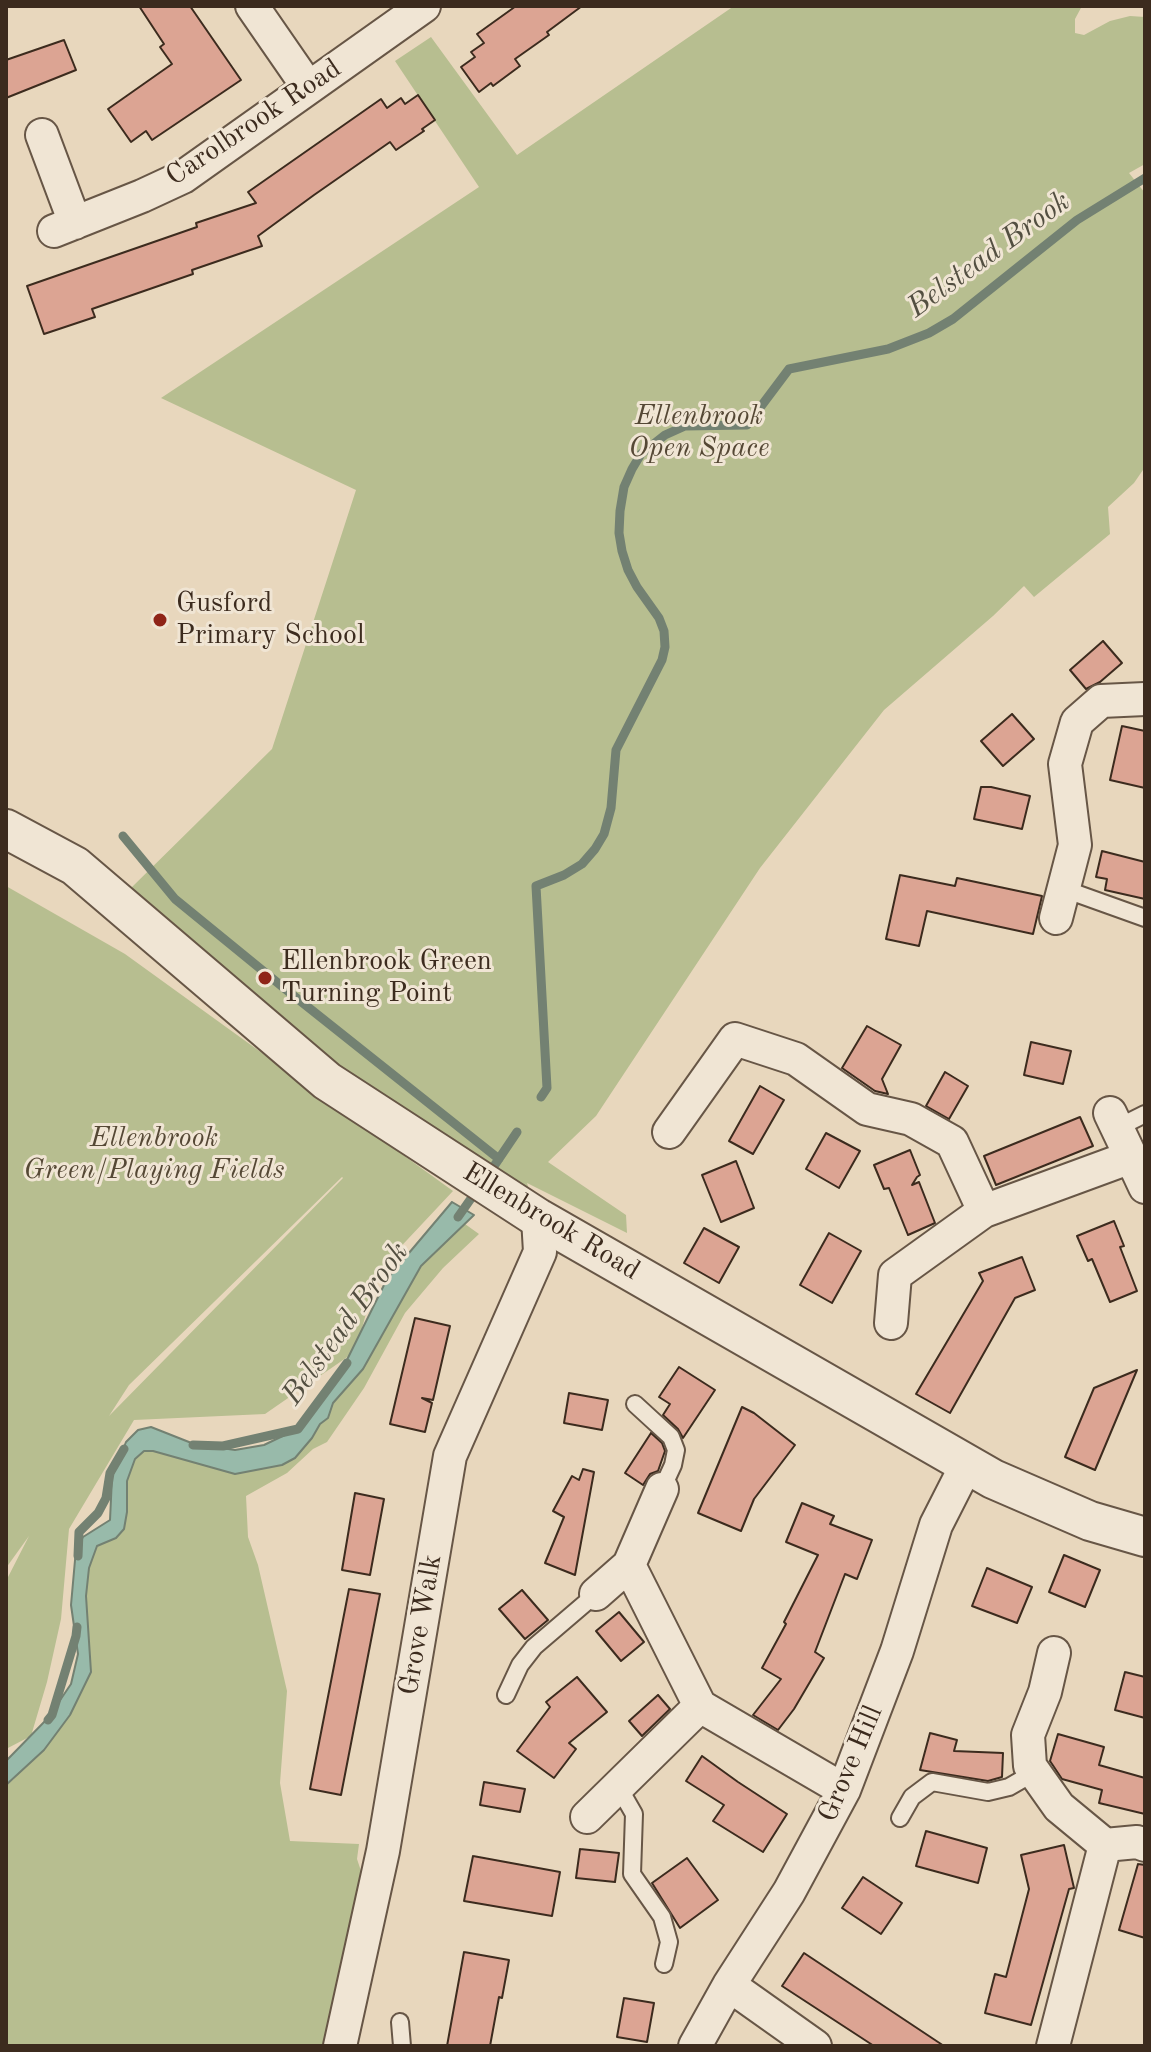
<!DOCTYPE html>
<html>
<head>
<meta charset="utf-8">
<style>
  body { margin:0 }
  #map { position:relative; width:1151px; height:2052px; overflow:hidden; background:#e8d7bd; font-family:"Old Standard TT",serif }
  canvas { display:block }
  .frame { position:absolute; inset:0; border:8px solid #3c2b1e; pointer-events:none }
</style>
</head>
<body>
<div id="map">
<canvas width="1151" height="2052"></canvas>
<div class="frame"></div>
</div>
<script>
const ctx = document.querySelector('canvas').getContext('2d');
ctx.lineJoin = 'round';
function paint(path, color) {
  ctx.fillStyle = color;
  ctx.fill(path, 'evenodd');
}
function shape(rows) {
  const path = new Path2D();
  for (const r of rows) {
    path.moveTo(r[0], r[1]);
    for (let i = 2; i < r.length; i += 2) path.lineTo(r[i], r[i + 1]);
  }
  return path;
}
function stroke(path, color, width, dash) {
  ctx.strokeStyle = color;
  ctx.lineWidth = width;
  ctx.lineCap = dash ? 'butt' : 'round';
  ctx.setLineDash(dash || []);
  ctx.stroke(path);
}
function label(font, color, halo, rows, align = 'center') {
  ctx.font = font + ' "Old Standard TT",serif';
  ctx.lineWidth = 6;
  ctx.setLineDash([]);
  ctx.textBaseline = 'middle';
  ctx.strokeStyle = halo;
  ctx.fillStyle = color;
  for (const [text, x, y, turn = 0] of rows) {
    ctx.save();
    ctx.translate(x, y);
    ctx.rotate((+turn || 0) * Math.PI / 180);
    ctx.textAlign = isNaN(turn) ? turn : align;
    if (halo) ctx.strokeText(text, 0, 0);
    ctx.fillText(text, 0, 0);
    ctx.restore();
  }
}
paint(shape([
  [734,6,1082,6,1075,19,1075,33,1084,35,1110,21,1130,16,1145,17,1145,164,1129,173,1145,193,1145,467,1134,483,1108,507,1110,534,1034,597,1024,586,993,616,884,710,760,868,596,1116,548,1162,626,1215,627,1233,527,1183,538,1218,75,866,132,887,272,749,356,490,161,398,479,187,395,61,431,37,517,155],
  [6,886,125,954,453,1191,377,1272,356,1351,265,1414,134,1420,69,1529,61,1619,47,1682,31,1736,6,1749,6,1581,29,1536,6,1568],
  [342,1177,343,1178,109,1416,129,1385],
  [465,1224,479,1234,443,1268,405,1313,364,1388,327,1442,313,1449,287,1473,246,1496,248,1537,258,1565,287,1691,280,1783,290,1841,359,1844,357,1859,363,1877,331,2046,6,2046,6,1785,14,1779,91,1672,86,1596,89,1568,97,1546,116,1538,127,1512,127,1481,135,1459,144,1451,153,1451,235,1474,312,1438,320,1424,328,1418,333,1403,363,1369,421,1266]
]), '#b7be90');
const water = shape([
  [452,1202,474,1215,421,1266,363,1369,333,1403,328,1418,320,1424,312,1438,295,1458,282,1465,235,1474,153,1451,144,1451,135,1459,127,1481,127,1512,124,1529,116,1538,97,1546,89,1568,86,1596,91,1672,70,1715,44,1750,6,1785,6,1761,48,1718,71,1684,78,1654,71,1605,76,1549,83,1537,110,1520,112,1477,126,1442,138,1430,151,1427,194,1444,235,1450,264,1445,289,1433,305,1419,335,1384,387,1279,452,1202]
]);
paint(water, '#98baaa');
stroke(water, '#738172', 2);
stroke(shape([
  [123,836,175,899,284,988,499,1159],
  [541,1097,547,1088,536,886,564,875,582,864,595,849,604,834,611,808,616,750,662,660,665,647,664,631,659,618,637,587,628,570,622,551,619,533,620,511,624,487,632,469,641,454,665,435,685,426,747,425,789,369,888,349,929,333,953,319,1077,220,1145,178],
  [488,1175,517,1132],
  [458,1217,477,1190],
  [193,1445,223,1446,298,1429,347,1363],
  [78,1556,79,1532,98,1513,106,1498,110,1473,124,1449],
  [48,1720,52,1715,76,1636,77,1627]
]), '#738172', 9);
const building = shape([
  [139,6,190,6,241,80,152,140,146,131,131,142,108,109,172,64,160,47,164,44,139,6],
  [516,6,582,6,547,32,549,35,515,59,520,66,493,86,491,83,479,92,461,67,475,57,471,52,484,43,477,34,516,6],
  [64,40,76,70,6,98,6,60,64,40],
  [418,95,435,120,422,129,424,131,396,150,390,142,314,195,258,236,262,246,192,270,193,274,92,309,95,317,44,334,27,286,197,227,196,223,256,203,248,192,381,99,387,108,401,98,405,104,418,95],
  [1103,641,1122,663,1100,682,1086,689,1070,670,1103,641],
  [1012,714,1034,739,1003,766,981,741,1012,714],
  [1122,726,1145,731,1145,788,1110,780,1122,726],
  [981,787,991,787,1030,796,1022,829,974,819,981,787],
  [1102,851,1145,862,1145,899,1105,890,1107,879,1096,877,1102,851],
  [900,875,955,886,957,878,1042,896,1033,934,927,911,919,946,886,939,900,875],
  [867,1026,901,1045,882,1079,888,1094,875,1091,842,1068,867,1026],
  [1031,1042,1071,1051,1063,1084,1024,1075,1031,1042],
  [945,1072,968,1086,949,1119,926,1106,945,1072],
  [760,1086,784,1100,753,1154,729,1141,760,1086],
  [1080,1117,1093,1146,996,1185,984,1156,1080,1117],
  [826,1133,860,1151,839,1188,806,1169,826,1133],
  [910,1150,920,1175,917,1177,912,1185,919,1182,935,1223,908,1235,889,1188,884,1189,874,1165,910,1150],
  [736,1161,754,1208,721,1222,702,1175,736,1161],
  [1114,1221,1124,1246,1120,1247,1137,1291,1110,1302,1092,1259,1088,1261,1077,1236,1114,1221],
  [704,1228,739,1247,719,1283,684,1263,704,1228],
  [829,1233,861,1251,832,1303,800,1285,829,1233],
  [1022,1257,1035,1290,1015,1298,950,1413,916,1394,983,1281,979,1273,1022,1257],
  [415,1318,450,1326,433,1400,422,1398,432,1403,425,1432,390,1424,415,1318],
  [679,1367,715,1390,683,1438,678,1429,663,1415,670,1404,659,1397,679,1367],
  [1137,1370,1095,1470,1065,1457,1094,1388,1137,1370],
  [569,1393,608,1400,602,1430,564,1423,569,1393],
  [742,1407,754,1413,795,1445,754,1499,741,1531,698,1513,742,1407],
  [651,1433,662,1443,665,1451,658,1471,650,1474,643,1485,625,1473,651,1433],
  [583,1469,594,1472,575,1575,545,1563,564,1517,553,1511,572,1476,579,1480,583,1469],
  [355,1493,384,1499,370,1575,342,1570,355,1493],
  [802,1503,834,1516,830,1524,872,1540,857,1579,845,1574,815,1652,824,1658,794,1709,778,1730,753,1715,781,1679,762,1668,786,1624,784,1622,818,1555,786,1542,802,1503],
  [1064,1555,1100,1570,1085,1607,1049,1592,1064,1555],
  [987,1568,1032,1587,1017,1623,972,1606,987,1568],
  [349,1589,380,1594,341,1795,310,1789,349,1589],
  [522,1590,548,1620,525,1639,499,1609,522,1590],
  [619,1612,644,1642,621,1661,596,1631,619,1612],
  [1125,1672,1145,1677,1145,1718,1115,1710,1125,1672],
  [577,1677,607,1712,569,1743,576,1749,554,1778,517,1751,550,1707,546,1702,577,1677],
  [658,1695,670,1709,642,1736,629,1721,658,1695],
  [930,1733,957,1740,954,1751,1003,1753,1002,1777,988,1781,920,1770,930,1733],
  [1058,1734,1104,1747,1099,1765,1145,1778,1145,1814,1099,1803,1102,1790,1062,1779,1050,1761,1058,1734],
  [702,1756,738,1782,787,1814,763,1852,713,1821,724,1805,686,1781,702,1756],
  [484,1782,525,1789,520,1812,480,1805,484,1782],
  [926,1831,987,1848,978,1883,916,1866,926,1831],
  [1064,1845,1074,1888,1069,1889,1031,2025,985,2013,995,1974,1006,1977,1029,1889,1021,1855,1064,1845],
  [580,1849,619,1853,615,1882,576,1878,580,1849],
  [473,1856,560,1872,552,1916,464,1901,473,1856],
  [687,1858,718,1900,680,1928,652,1883,687,1858],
  [1138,1864,1145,1865,1145,1938,1119,1930,1138,1864],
  [863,1877,902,1903,881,1934,842,1908,863,1877],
  [464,1952,509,1960,502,1998,499,1997,490,2046,447,2046,464,1952],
  [804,1953,944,2046,874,2046,782,1986,804,1953],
  [624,1998,654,2003,647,2042,617,2037,624,1998]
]);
paint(building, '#dca493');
stroke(building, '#3c2b1e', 2);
const service = shape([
  [1064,889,1145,918],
  [1117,1128,1145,1114],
  [635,1404,671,1437,676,1450,673,1465,662,1489],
  [506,1695,520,1665,534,1647,596,1594],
  [618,1786,634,1814,632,1874,662,1917,669,1942,664,1964],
  [900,1818,912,1797,932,1782,988,1792,1009,1787,1035,1772],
  [400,2022,402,2046]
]);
const minor = shape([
  [252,6,308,87],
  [42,135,75,223],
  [54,231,142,196,183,177,424,6],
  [1056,918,1075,845,1065,764,1077,722,1101,701,1145,699],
  [1110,1113,1131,1157],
  [669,1132,735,1039,796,1059,867,1109,911,1119,952,1142,984,1211,1131,1157,1145,1187],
  [891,1323,895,1275,984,1211],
  [662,1489,629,1565,700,1706,844,1790],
  [596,1594,629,1565],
  [1054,1653,1045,1692,1028,1735,1030,1766,1059,1807,1105,1845],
  [587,1817,700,1706],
  [729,1985,815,2046],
  [340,2046,383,1851,450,1456,540,1252,538,1218],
  [695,2046,729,1985,789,1892,844,1790,897,1651,936,1525,967,1464],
  [1053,2046,1105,1845,1137,1842,1145,1845]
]);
const tertiary = shape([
  [6,829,75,866,327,1081,538,1218,993,1479,1090,1521,1145,1537]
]);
stroke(service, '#675646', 20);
stroke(minor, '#675646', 36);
stroke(tertiary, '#675646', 42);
stroke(service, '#f0e5d4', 16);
stroke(minor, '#f0e5d4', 32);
stroke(tertiary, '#f0e5d4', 38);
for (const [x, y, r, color] of [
  [160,620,8,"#8f2418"],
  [265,978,8,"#8f2418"]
]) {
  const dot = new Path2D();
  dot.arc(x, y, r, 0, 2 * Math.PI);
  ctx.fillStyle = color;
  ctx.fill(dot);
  stroke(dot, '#f0e5d4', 3);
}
label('28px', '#3c2b1e', '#f0e5d4', [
  ["Carolbrook Road",254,123,-34],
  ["Ellenbrook Road",551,1222,31],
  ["Grove Walk",421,1625,-80],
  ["Grove Hill",851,1764,-67]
]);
label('italic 28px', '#554835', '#f0e5d4', [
  ["Ellenbrook",699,417],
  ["Open Space",699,449],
  ["Ellenbrook",154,1139],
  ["Green/Playing Fields",154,1171]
]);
label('28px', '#3c2b1e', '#f0e5d4', [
  ["Gusford",176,604],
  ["Primary School",176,636],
  ["Ellenbrook Green",281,962],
  ["Turning Point",281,994]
], 'left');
label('italic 30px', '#534f41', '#f0e5d4', [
  ["Belstead Brook",989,255,-36],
  ["Belstead Brook",346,1324,-54]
]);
</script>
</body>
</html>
